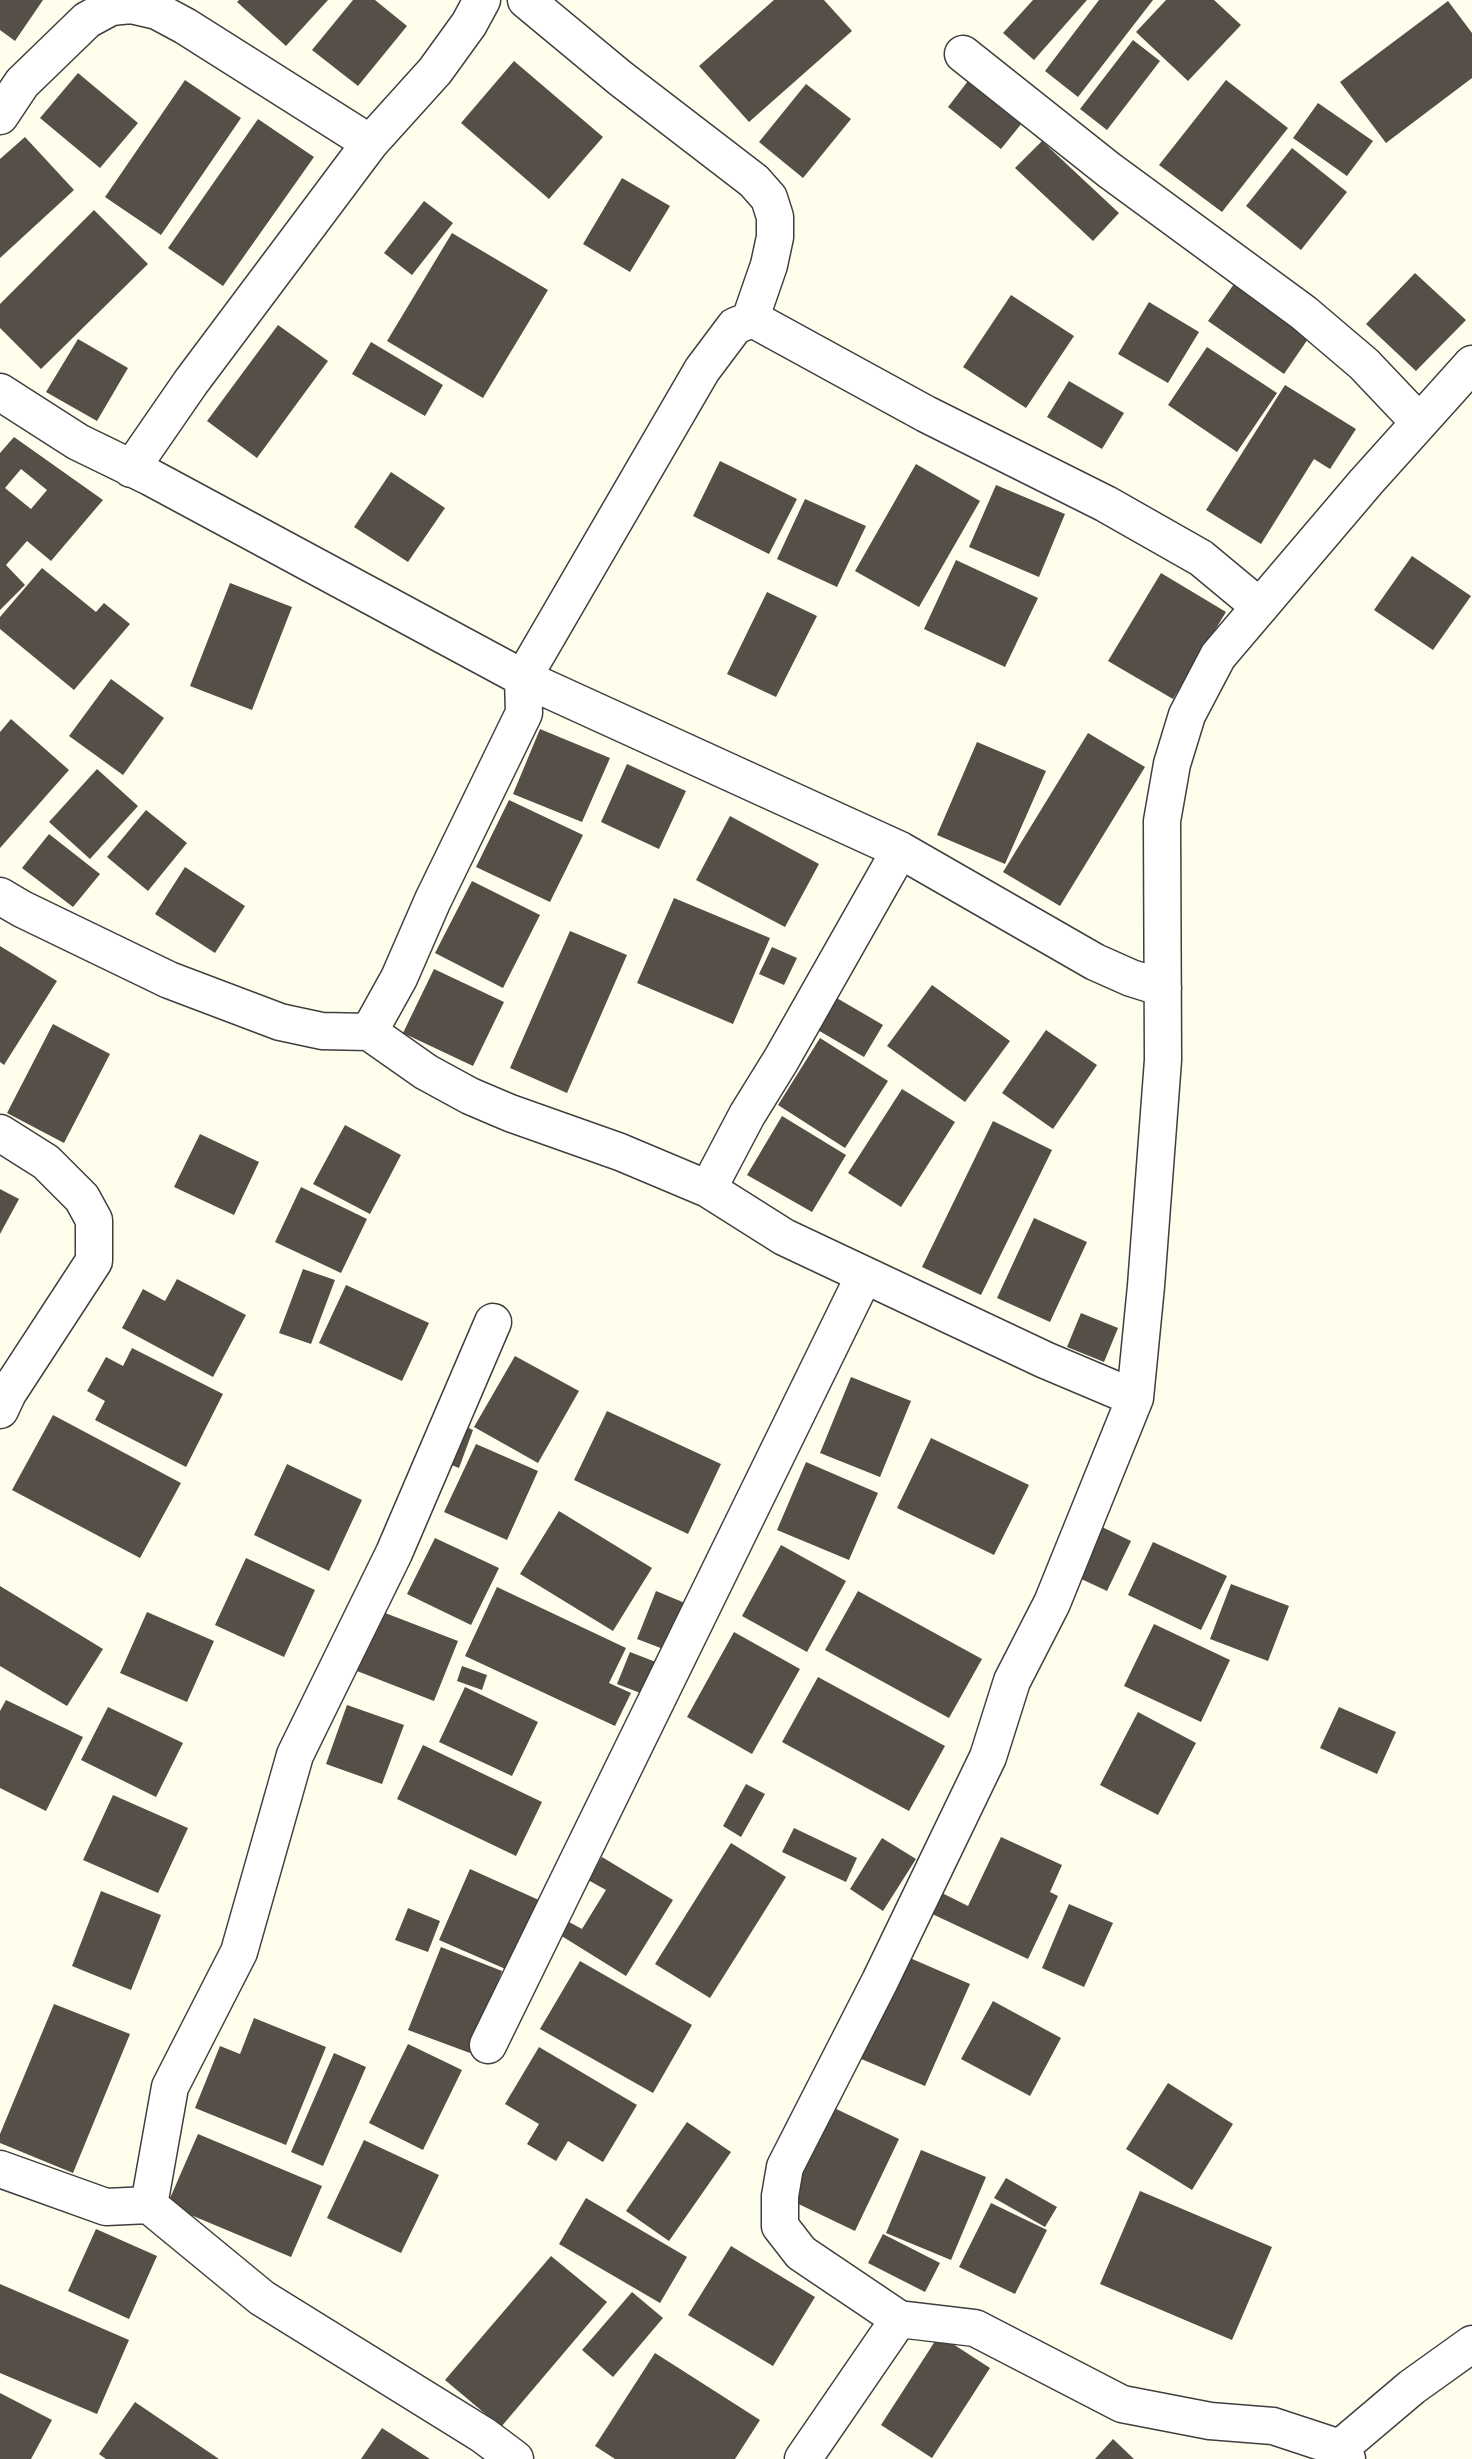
<!DOCTYPE html>
<html>
<head>
<meta charset="utf-8">
<style>
  body { margin:0 }
  canvas { display:block; background:#fffdeb }
</style>
</head>
<body>
<canvas width="1472" height="2459"></canvas>
<script>
const ctx = document.querySelector('canvas').getContext('2d');
ctx.lineJoin = 'round';
function paint(path, color) {
  ctx.fillStyle = color;
  ctx.fill(path, 'evenodd');
}
function shape(rows) {
  const path = new Path2D();
  for (const r of rows) {
    path.moveTo(r[0], r[1]);
    for (let i = 2; i < r.length; i += 2) path.lineTo(r[i], r[i + 1]);
  }
  return path;
}
function stroke(path, color, width, dash) {
  ctx.strokeStyle = color;
  ctx.lineWidth = width;
  ctx.lineCap = dash ? 'butt' : 'round';
  ctx.setLineDash(dash || []);
  ctx.stroke(path);
}
paint(shape([
  [0,0,43,0,15,41,0,30],
  [239,0,328,0,286,46,237,2],
  [353,0,375,0,407,26,358,86,312,50],
  [774,0,824,0,852,31,749,122,699,66],
  [1033,0,1087,0,1034,60,1003,33],
  [1099,0,1153,0,1078,97,1045,71],
  [1166,0,1214,0,1241,25,1188,81,1136,32],
  [1448,1,1472,33,1472,78,1386,143,1340,82],
  [1133,40,1160,61,1107,130,1080,109],
  [514,61,603,137,549,199,461,123],
  [78,73,138,123,100,168,40,118],
  [185,80,241,118,161,235,105,197],
  [1226,80,1288,128,1222,212,1159,165],
  [968,81,1022,123,1001,149,948,107],
  [806,84,851,119,803,178,759,142],
  [1318,103,1373,141,1347,176,1293,138],
  [258,119,314,157,223,286,168,248],
  [25,137,74,190,0,258,0,159],
  [1042,141,1119,213,1093,241,1015,168],
  [1292,148,1347,192,1301,250,1246,206],
  [622,178,670,206,630,272,583,244],
  [424,201,453,223,412,275,384,253],
  [94,210,148,264,41,369,0,328,0,304],
  [452,233,548,290,483,398,387,341],
  [1415,273,1466,320,1416,371,1366,324],
  [1234,284,1310,336,1284,374,1208,321],
  [1011,295,1074,336,1026,408,963,367],
  [1149,302,1199,332,1168,383,1118,354],
  [278,325,328,361,257,458,207,421],
  [78,339,128,368,97,421,46,392],
  [371,342,443,385,425,416,352,374],
  [1207,347,1277,393,1237,452,1168,405],
  [1069,381,1124,413,1102,449,1047,417],
  [1285,385,1356,429,1330,469,1314,459,1261,544,1206,510],
  [14,437,103,500,51,561,27,541,6,565,25,585,0,610,0,453],
  [21,469,47,490,31,509,5,488],
  [720,461,797,499,769,554,693,516],
  [916,464,980,501,919,607,855,571],
  [391,472,445,508,408,562,354,527],
  [996,485,1065,514,1039,577,969,547],
  [805,499,866,526,837,587,777,559],
  [1412,556,1471,596,1433,650,1374,610],
  [956,560,1038,598,1005,667,924,629],
  [42,568,96,612,104,603,130,624,74,690,0,629,0,617],
  [1161,573,1226,612,1173,699,1108,661],
  [230,583,292,607,252,710,190,686],
  [767,592,817,616,776,697,727,674],
  [111,679,164,718,123,775,69,736],
  [11,719,69,770,0,848,0,732],
  [540,729,610,758,582,822,513,794],
  [1088,733,1145,767,1060,906,1003,872],
  [977,742,1046,771,1005,864,937,835],
  [627,764,686,791,659,849,601,822],
  [97,769,138,806,90,859,49,822],
  [509,800,583,835,550,902,476,867],
  [146,810,187,843,148,891,107,857],
  [730,816,819,864,785,927,696,880],
  [49,834,100,874,73,907,22,868],
  [185,867,245,906,215,953,155,914],
  [472,881,540,915,503,988,435,953],
  [674,898,770,938,733,1024,637,983],
  [570,931,627,955,567,1093,510,1068],
  [0,946,57,981,4,1065,0,1062],
  [772,947,797,958,784,985,759,974],
  [434,969,504,1002,473,1066,403,1033],
  [932,985,1010,1041,965,1102,887,1046],
  [835,997,883,1025,864,1057,816,1029],
  [53,1024,110,1054,64,1143,7,1113],
  [1046,1030,1097,1065,1053,1129,1002,1093],
  [820,1038,888,1081,845,1148,778,1105],
  [902,1089,955,1122,901,1207,848,1173],
  [782,1116,846,1155,812,1212,747,1175],
  [993,1121,1052,1150,981,1295,922,1267],
  [345,1125,401,1155,370,1214,313,1184],
  [200,1134,259,1162,234,1215,174,1187],
  [301,1187,367,1219,341,1273,275,1242],
  [0,1189,19,1199,0,1234],
  [1034,1218,1087,1242,1050,1322,997,1298],
  [303,1269,335,1280,311,1344,279,1333],
  [177,1279,246,1315,213,1377,122,1328,143,1289,165,1301],
  [346,1285,429,1323,402,1381,319,1343],
  [1081,1313,1118,1328,1104,1362,1067,1347],
  [132,1348,223,1394,186,1467,95,1420,105,1401,87,1391,106,1357,123,1366],
  [515,1356,579,1391,538,1463,474,1427],
  [851,1377,911,1401,880,1477,820,1453],
  [607,1411,721,1464,688,1534,574,1480],
  [53,1415,181,1483,140,1558,12,1490],
  [454,1421,473,1430,459,1468,439,1460],
  [931,1438,1029,1485,994,1555,897,1508],
  [476,1444,538,1471,507,1540,444,1512],
  [806,1462,878,1493,849,1560,777,1530],
  [287,1464,362,1500,329,1571,254,1535],
  [559,1511,652,1568,613,1631,520,1574],
  [1102,1527,1131,1541,1107,1591,1077,1577],
  [435,1538,499,1568,471,1625,407,1594],
  [1153,1542,1227,1576,1201,1630,1128,1595],
  [781,1545,846,1581,807,1652,742,1616],
  [246,1558,315,1590,284,1657,215,1625],
  [1231,1584,1289,1606,1268,1661,1210,1639],
  [0,1586,103,1649,67,1706,0,1666],
  [497,1587,626,1648,609,1683,631,1693,615,1726,465,1656],
  [656,1591,685,1603,666,1650,637,1639],
  [858,1591,982,1659,949,1718,825,1650],
  [380,1611,458,1641,434,1701,357,1671],
  [147,1612,214,1641,187,1702,120,1673],
  [1154,1624,1230,1660,1201,1722,1124,1686],
  [734,1632,800,1669,752,1754,687,1717],
  [630,1652,661,1664,648,1696,617,1684],
  [462,1666,487,1675,482,1690,457,1681],
  [818,1677,945,1746,909,1811,782,1742],
  [465,1687,538,1722,512,1776,439,1742],
  [6,1700,83,1737,46,1811,0,1788,0,1711],
  [347,1705,404,1725,382,1784,326,1764],
  [108,1707,183,1743,156,1797,81,1760],
  [1339,1707,1396,1732,1377,1774,1320,1748],
  [1138,1712,1196,1743,1158,1815,1100,1785],
  [423,1745,542,1802,516,1856,397,1799],
  [746,1784,765,1794,741,1837,723,1826],
  [113,1795,188,1828,158,1893,83,1860],
  [794,1828,857,1858,846,1882,782,1852],
  [1001,1837,1062,1865,1050,1892,1058,1896,1028,1959,928,1912,938,1891,968,1906],
  [882,1838,916,1859,883,1911,850,1889],
  [731,1843,786,1877,710,1998,655,1964],
  [602,1857,673,1900,626,1976,560,1935,569,1922,582,1929,606,1890,588,1880],
  [470,1869,541,1901,510,1971,439,1940],
  [101,1891,161,1915,131,1990,72,1966],
  [1069,1904,1113,1923,1084,1987,1042,1968],
  [408,1908,440,1921,428,1952,395,1940],
  [441,1947,502,1971,470,2053,408,2030],
  [903,1955,970,1984,925,2086,859,2058],
  [580,1961,692,2025,653,2093,540,2029],
  [993,2001,1061,2038,1030,2096,961,2059],
  [54,2004,130,2034,73,2173,0,2143,0,2134],
  [254,2018,326,2047,286,2145,195,2108,220,2046,240,2054],
  [408,2044,462,2070,423,2150,369,2123],
  [539,2047,637,2105,603,2162,568,2141,556,2161,527,2144,539,2124,505,2104],
  [334,2053,366,2067,323,2166,291,2152],
  [1168,2083,1233,2124,1192,2190,1126,2149],
  [830,2106,899,2139,855,2231,786,2198],
  [687,2122,731,2152,669,2241,626,2211],
  [198,2134,322,2186,291,2257,167,2205],
  [364,2140,439,2175,401,2253,327,2218],
  [921,2150,986,2177,951,2260,886,2233],
  [1006,2178,1057,2207,1045,2227,994,2198],
  [1140,2191,1272,2247,1232,2340,1100,2284],
  [586,2198,687,2257,660,2303,559,2244],
  [991,2203,1047,2230,1015,2294,959,2267],
  [96,2229,157,2256,129,2319,68,2291],
  [883,2234,940,2263,925,2292,868,2263],
  [731,2246,815,2297,773,2366,688,2315],
  [551,2256,607,2302,501,2427,445,2380],
  [0,2284,129,2340,97,2414,0,2373],
  [632,2292,663,2318,613,2377,582,2350],
  [939,2335,990,2368,932,2458,881,2425],
  [655,2353,760,2420,735,2459,615,2459,595,2446],
  [0,2393,52,2420,31,2459,0,2459],
  [135,2402,219,2459,106,2459,99,2454],
  [382,2428,430,2459,361,2459],
  [1113,2439,1134,2459,1095,2459]
]), '#554f48');
const street = shape([
  [526,0,620,78,754,181,769,198,775,217,775,237,769,265,750,320],
  [963,54,1109,170,1304,313,1364,364,1419,422],
  [0,116,22,83,87,20,111,7,131,5,157,11,185,26,370,143],
  [0,392,78,442,150,477,523,678,524,713,433,900,399,978,369,1032,426,1072,470,1096,510,1113,620,1152,708,1189,784,1237,1045,1360,1135,1398],
  [131,469,191,382,370,143,435,71,469,24,482,0],
  [900,850,1095,962,1131,978,1163,988],
  [0,896,22,909,169,980,280,1022,322,1031,369,1032],
  [0,1133,46,1162,82,1198,94,1220,94,1261,8,1393,0,1410],
  [708,1189,747,1115,781,1060,900,850,523,678,702,370,735,326,750,320,758,322,926,414,1106,504,1201,558,1260,607],
  [488,2045,864,1276],
  [0,2169,106,2207,149,2205,262,2298,483,2435,515,2459],
  [149,2205,170,2087,239,1952,295,1755,394,1553,493,1322],
  [1340,2448,1412,2387,1472,2344],
  [803,2459,899,2319],
  [1347,2459,1340,2448,1273,2426,1210,2421,1122,2404,975,2328,899,2319,801,2253,780,2226,780,2196,785,2167,880,1981,988,1757,1012,1681,1052,1603,1135,1398,1146,1286,1163,1060,1162,821,1172,764,1187,715,1218,656,1366,482,1472,364]
]);
stroke(street, '#3f3f3f', 39);
stroke(street, '#fff', 36);
</script>
</body>
</html>
